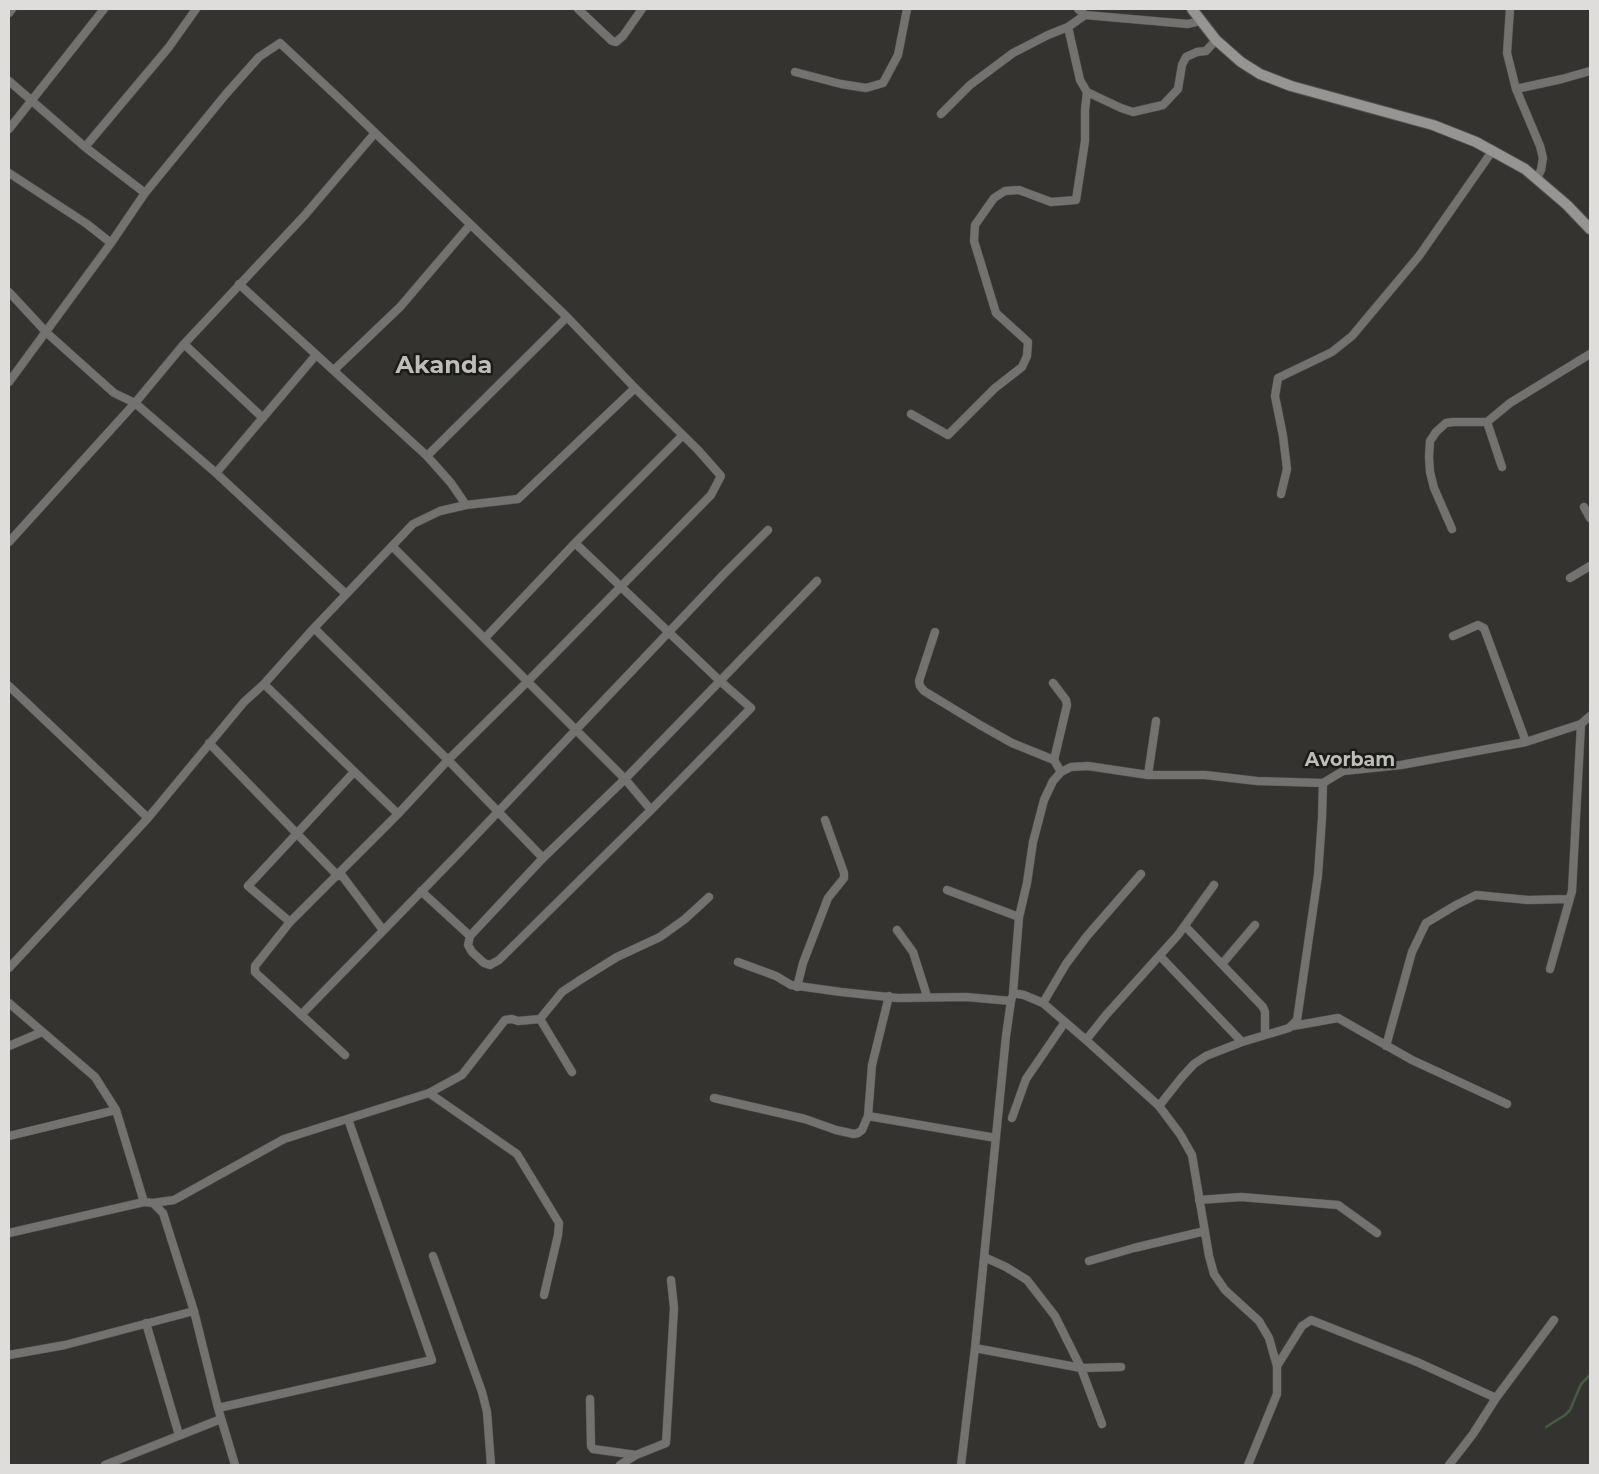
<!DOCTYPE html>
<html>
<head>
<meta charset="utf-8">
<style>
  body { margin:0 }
  #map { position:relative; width:1599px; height:1474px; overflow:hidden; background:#343330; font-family:Montserrat,sans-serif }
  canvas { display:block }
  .frame { position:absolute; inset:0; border:10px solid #dedddb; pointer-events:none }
</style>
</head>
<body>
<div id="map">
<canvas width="1599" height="1474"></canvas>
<div class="frame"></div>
</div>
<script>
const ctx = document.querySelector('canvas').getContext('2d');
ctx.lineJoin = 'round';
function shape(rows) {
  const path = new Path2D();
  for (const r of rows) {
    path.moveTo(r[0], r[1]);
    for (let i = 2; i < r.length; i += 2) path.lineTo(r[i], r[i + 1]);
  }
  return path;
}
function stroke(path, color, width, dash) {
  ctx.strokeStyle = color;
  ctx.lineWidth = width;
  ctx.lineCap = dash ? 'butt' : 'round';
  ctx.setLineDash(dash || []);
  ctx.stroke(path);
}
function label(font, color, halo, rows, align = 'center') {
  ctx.font = font + ' Montserrat,sans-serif';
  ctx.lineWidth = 5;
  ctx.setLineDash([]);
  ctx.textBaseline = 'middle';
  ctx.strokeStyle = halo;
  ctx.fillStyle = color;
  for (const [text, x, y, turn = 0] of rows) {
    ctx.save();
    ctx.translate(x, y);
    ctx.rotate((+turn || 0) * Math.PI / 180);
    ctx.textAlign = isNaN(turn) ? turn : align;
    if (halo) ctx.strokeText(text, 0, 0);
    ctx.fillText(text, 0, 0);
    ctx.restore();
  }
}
stroke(shape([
  [1546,1427,1565,1415,1570,1410,1581,1384,1590,1375]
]), '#465b42', 2.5);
const street = shape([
  [578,9,612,41,616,42,623,36,642,9],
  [1078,9,1085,15,1188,24,1200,21],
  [1510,9,1507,53,1516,89,1540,146,1543,158,1541,170,1537,178],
  [9,13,12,9],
  [795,72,841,84,866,88,883,83,898,55,907,9],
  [9,81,85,147,145,193],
  [1516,89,1562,79,1590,71],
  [1087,92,1121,108,1133,112,1163,105,1178,89,1182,65,1186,57,1197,52,1206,51,1216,40],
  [941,114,970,85,1013,53,1048,35,1068,27,1085,15],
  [9,129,104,9],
  [85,147,169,47,196,9],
  [9,173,87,224,111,243],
  [239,284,427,456,451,483,466,505],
  [9,292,47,333,114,393,135,403,216,473,346,594],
  [184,344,263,418],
  [334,370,400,307,470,225],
  [9,382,111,243,145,193,226,94,259,57,280,43,343,102,567,317,635,388,698,450,721,476,711,495,528,681,448,760,398,814,290,922,255,966,255,972,258,975,345,1055],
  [911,414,948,435,995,388,1022,367,1027,356,1028,342,996,313,974,241,975,225,994,198,1005,191,1019,190,1051,202,1076,200,1085,141,1085,110,1087,92,1080,80,1068,27],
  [1487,422,1502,467],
  [427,456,567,317],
  [216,473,316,355],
  [1281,494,1287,469,1283,436,1275,396,1278,378,1332,352,1352,336,1419,256,1493,150],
  [1584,507,1590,518],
  [1452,529,1434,488,1430,472,1429,457,1430,441,1436,432,1446,423,1453,422,1487,422,1510,403,1590,354],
  [9,542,135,403,184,344,304,216,375,133],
  [575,543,720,681,751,708,651,810,499,960,490,965,484,963,472,952,468,945,470,936,543,858,625,779,720,681,817,581],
  [393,547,625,779,651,810],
  [1570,578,1590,566],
  [314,628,448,760,543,858],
  [935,632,919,681,920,686,924,691,980,725,1012,743,1054,760,1061,772],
  [1453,636,1478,625,1484,628,1526,742],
  [485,638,575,543,683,435],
  [1053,683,1066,700,1067,705,1054,760],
  [264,684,398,814],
  [9,686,148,818],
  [209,743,338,876],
  [1148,775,1156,721],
  [340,873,383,930],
  [947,890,1019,917],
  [421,891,470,936],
  [290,922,248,886,354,772],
  [1185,926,1263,1007,1265,1012,1265,1035],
  [897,930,913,952,927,996],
  [1160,956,1242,1042],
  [738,962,776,976,791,985,841,992,898,998,966,997,1011,1001,1012,997],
  [1222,964,1255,925],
  [9,968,148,818,244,702,264,684,314,628,413,524,440,511,466,505,518,499,635,388],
  [1550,969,1572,891,1581,724],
  [797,987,803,963,828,898,844,878,844,873,825,820],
  [9,1003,95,1077,116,1110,144,1202,153,1203,163,1213,194,1311,218,1408,235,1465],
  [1043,1003,1066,964,1087,936,1141,874],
  [301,1015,457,855,723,575,768,530],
  [540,1019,572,1072],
  [1293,1026,1338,1018,1412,1060,1507,1104],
  [1086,1040,1106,1015,1178,935,1214,885],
  [9,1046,42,1032],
  [1386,1046,1412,952,1426,923,1456,905,1476,895,1528,900,1569,899],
  [429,1093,517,1154,559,1223,558,1235,544,1295],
  [714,1098,805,1119,836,1130,854,1134,858,1133,862,1130,868,1116,872,1065,889,996],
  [1159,1106,1182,1077,1194,1064,1206,1056,1242,1042,1289,1028,1297,1020,1318,875,1322,818,1323,783],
  [868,1116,996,1138],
  [1012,1118,1026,1079,1065,1022],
  [9,1136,116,1110],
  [1199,1200,1241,1197,1338,1205,1377,1233],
  [153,1203,174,1200,284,1139,429,1093,462,1075,505,1020,512,1019,518,1021,540,1019,562,992,580,980,617,957,660,937,685,919,709,897],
  [9,1233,144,1202],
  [433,1256,482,1392,487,1412,491,1465],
  [984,1257,1006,1267,1027,1280,1055,1316,1081,1368,1102,1424],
  [1089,1261,1134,1248,1205,1231],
  [146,1323,179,1435],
  [975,1348,1081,1368,1121,1367],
  [9,1355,65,1345,194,1311],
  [1277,1366,1302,1326,1311,1320,1417,1362,1496,1398],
  [590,1399,591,1446,593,1449,636,1455],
  [218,1408,432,1360,348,1119],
  [105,1465,221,1419],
  [620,1465,636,1455,666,1443,674,1308,671,1280],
  [961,1465,975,1348,1006,1036,1011,1001],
  [1248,1465,1277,1394,1277,1366,1269,1338,1259,1321,1225,1290,1214,1274,1209,1256,1192,1155,1180,1134,1159,1106,1086,1040,1043,1003,1024,995,1013,993,1019,917,1027,883,1033,842,1044,800,1053,781,1061,772,1071,767,1088,766,1148,775,1205,775,1257,781,1323,783,1343,771,1401,765,1526,742,1581,724,1590,716],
  [1449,1465,1473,1434,1496,1398,1554,1320]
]);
const secondary = shape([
  [1192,9,1216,40,1241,62,1260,74,1291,86,1433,125,1476,142,1525,169,1567,205,1590,229]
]);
stroke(street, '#53524f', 9);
stroke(secondary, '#53524f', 12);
stroke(street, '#737271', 8);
stroke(secondary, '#979594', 10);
label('bold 19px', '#bfbdba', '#1b1b19', [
  ["Avorbam",1350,760]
]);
label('bold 24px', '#bfbdba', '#1b1b19', [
  ["Akanda",444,366]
]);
</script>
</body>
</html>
